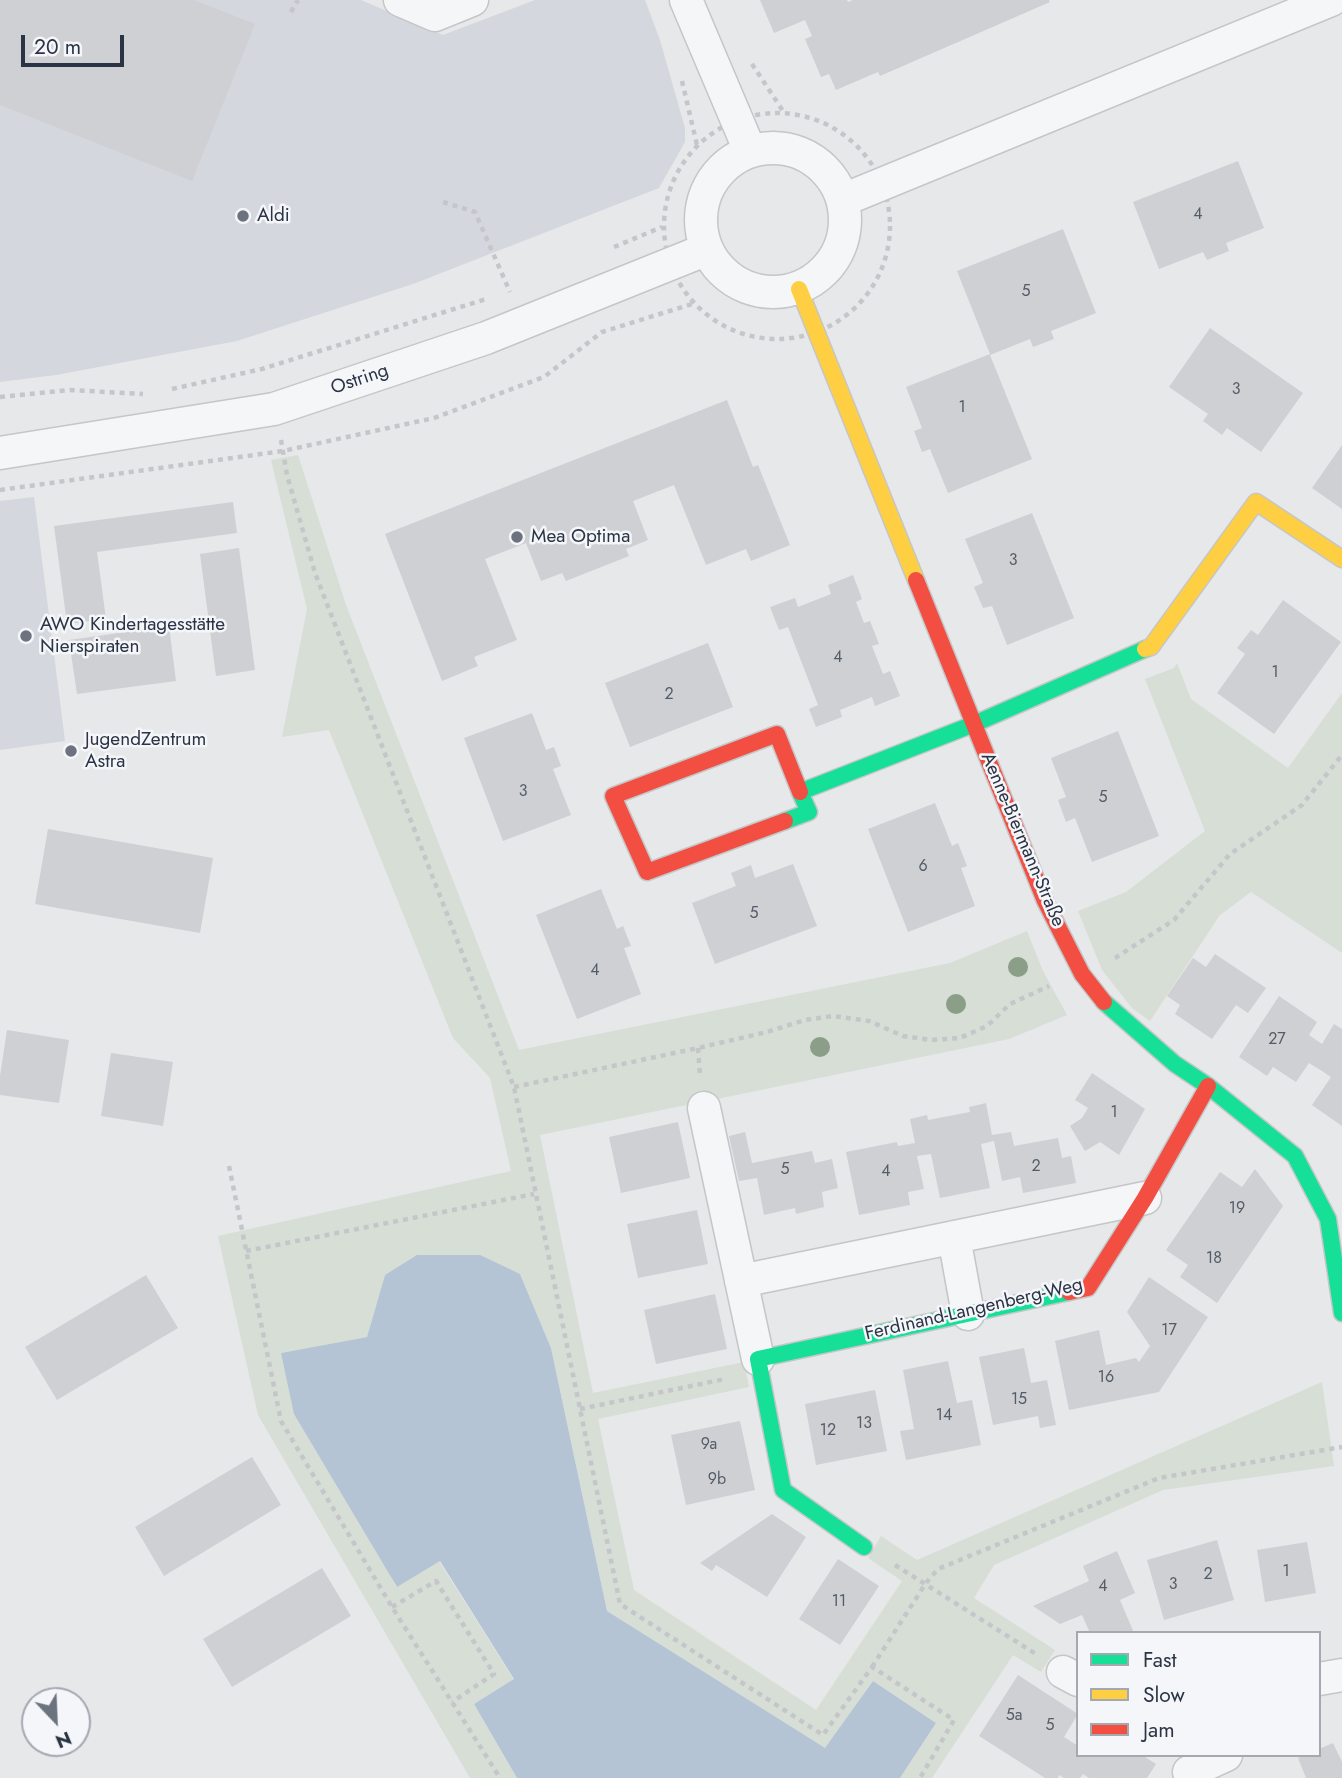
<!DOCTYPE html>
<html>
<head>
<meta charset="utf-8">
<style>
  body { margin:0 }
  #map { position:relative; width:1342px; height:1778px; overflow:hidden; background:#e6e8ea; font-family:Jost,sans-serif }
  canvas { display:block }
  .legend { position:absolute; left:1076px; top:1631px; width:245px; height:126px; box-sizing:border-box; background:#f4f6f9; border:2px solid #a4a8b1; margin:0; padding:9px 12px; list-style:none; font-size:21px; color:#2b3445 }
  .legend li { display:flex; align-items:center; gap:14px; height:35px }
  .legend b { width:35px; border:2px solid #a4a8b1 }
  .north { position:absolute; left:21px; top:1687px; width:70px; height:70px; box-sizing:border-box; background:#f4f6f9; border:2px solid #a4a8b1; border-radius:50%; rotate:157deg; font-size:19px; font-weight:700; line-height:28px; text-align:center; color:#2b3445 }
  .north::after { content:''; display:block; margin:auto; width:24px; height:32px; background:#6c737f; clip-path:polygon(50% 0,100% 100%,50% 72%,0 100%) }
  .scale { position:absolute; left:21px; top:35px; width:103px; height:32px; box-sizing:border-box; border:4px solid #2b3445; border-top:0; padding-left:9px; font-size:21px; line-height:24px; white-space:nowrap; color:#2b3445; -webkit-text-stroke:5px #f4f6f9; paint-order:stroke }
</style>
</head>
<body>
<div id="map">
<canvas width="1342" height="1778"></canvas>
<ul class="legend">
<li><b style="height:9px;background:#16e098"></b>Fast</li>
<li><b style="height:9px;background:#ffcf43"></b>Slow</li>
<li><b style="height:9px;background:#f24e42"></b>Jam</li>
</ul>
<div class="north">N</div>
<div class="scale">20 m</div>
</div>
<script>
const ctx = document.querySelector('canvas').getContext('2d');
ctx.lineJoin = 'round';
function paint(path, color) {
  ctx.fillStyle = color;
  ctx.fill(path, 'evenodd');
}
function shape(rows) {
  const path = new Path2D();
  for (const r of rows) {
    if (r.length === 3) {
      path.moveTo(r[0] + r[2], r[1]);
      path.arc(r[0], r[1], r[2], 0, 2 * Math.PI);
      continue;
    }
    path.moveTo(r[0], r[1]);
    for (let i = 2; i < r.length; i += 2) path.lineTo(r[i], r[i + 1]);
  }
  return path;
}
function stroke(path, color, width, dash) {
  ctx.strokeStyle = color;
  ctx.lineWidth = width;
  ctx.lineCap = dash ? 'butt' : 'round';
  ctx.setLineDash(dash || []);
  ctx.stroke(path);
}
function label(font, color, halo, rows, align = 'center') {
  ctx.font = font + ' Jost,sans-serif';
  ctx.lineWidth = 5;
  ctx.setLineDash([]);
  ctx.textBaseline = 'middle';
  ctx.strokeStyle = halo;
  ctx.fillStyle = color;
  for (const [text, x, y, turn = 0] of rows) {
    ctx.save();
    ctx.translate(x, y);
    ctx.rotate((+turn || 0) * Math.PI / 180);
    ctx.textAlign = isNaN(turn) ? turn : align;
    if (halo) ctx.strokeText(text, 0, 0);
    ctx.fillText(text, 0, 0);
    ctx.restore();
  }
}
paint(shape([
  [0,0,361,0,443,35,535,0,645,0,660,40,685,128,685,142,659,188,413,284,237,341,56,375,0,382],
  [34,497,65,741,0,750,0,501]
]), '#d4d7dd');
paint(shape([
  [298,455,346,605,519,1050,950,963,1027,931,1043,971,1067,1015,1009,1039,717,1099,724,1139,691,1104,540,1135,593,1393,744,1362,749,1387,598,1419,634,1590,816,1710,902,1581,868,1558,881,1536,917,1560,1322,1382,1334,1466,1163,1490,994,1565,974,1598,1055,1650,1041,1672,1013,1655,932,1778,900,1778,936,1723,873,1681,825,1749,607,1611,551,1348,520,1274,385,1275,367,1337,281,1353,396,1587,439,1561,514,1680,474,1704,517,1778,470,1778,258,1415,218,1236,511,1171,490,1078,453,1038,329,730,282,737,307,609,271,460],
  [1177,663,1191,699,1288,768,1342,693,1342,953,1251,892,1220,915,1150,1021,1132,1008,1102,970,1078,911,1126,892,1205,831,1145,679,1174,668]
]), '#d6ded6');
paint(shape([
  [417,1255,480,1255,520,1274,551,1348,607,1611,825,1748,873,1681,936,1723,900,1778,517,1778,474,1704,514,1679,440,1561,397,1587,294,1414,281,1353,367,1337,385,1275]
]), '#b4c4d5');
paint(shape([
  [0,0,194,0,255,24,192,181,0,105],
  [760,0,847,0,848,2,853,0,1049,0,1050,2,880,76,878,72,836,90,829,74,821,77,805,39,812,36,805,20,774,33],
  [1238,161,1264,228,1226,243,1229,251,1207,260,1203,252,1159,269,1133,202],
  [1063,229,1096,313,1051,331,1054,339,1033,347,1030,339,990,355,1032,459,948,493,930,449,922,452,914,431,922,428,906,387,990,354,957,271],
  [1210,328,1303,393,1261,452,1227,428,1222,435,1203,421,1208,414,1169,387],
  [727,400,753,467,758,465,790,545,751,561,746,549,706,565,674,485,633,501,648,540,626,549,629,556,566,581,562,573,541,581,526,543,485,559,517,640,474,657,478,666,442,681,385,534],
  [1342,445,1342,509,1312,488],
  [233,502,237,533,97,552,106,619,67,624,54,526],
  [1032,513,1074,618,1007,645,992,606,983,608,974,587,983,583,965,539],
  [239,548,255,670,216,676,200,554],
  [853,575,862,599,856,602,864,623,870,621,879,644,872,646,883,674,890,671,900,696,875,706,872,697,840,710,842,717,816,727,809,709,818,705,788,627,779,630,770,607,795,598,798,607,831,594,828,585],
  [1283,600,1341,642,1274,734,1217,693,1245,654,1237,648,1251,630,1258,635],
  [169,626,176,681,77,694,69,640],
  [708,643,733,707,630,747,605,683],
  [532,713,546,750,554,747,561,766,553,769,571,815,503,841,464,738],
  [1118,731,1159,836,1092,862,1075,818,1066,822,1058,800,1066,797,1051,758],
  [935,803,952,846,958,843,967,866,961,868,975,906,908,932,868,829],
  [48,829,213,858,200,933,35,904],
  [793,864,817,926,715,964,692,903,736,886,731,873,751,865,755,878],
  [601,889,617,929,623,926,631,946,624,948,641,994,577,1019,536,915],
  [1215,954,1266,988,1248,1013,1236,1005,1212,1039,1175,1014,1180,1005,1167,996,1193,958,1206,967],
  [1279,996,1317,1022,1309,1035,1322,1044,1334,1024,1342,1029,1342,1126,1312,1105,1331,1077,1322,1071,1309,1063,1296,1082,1273,1067,1267,1076,1239,1057],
  [7,1030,69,1040,59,1103,0,1095,0,1076],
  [111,1053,173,1062,163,1126,101,1116],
  [1092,1073,1145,1109,1119,1155,1100,1142,1085,1151,1070,1126,1082,1118,1088,1108,1075,1100],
  [986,1103,992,1135,1011,1132,1014,1146,1058,1138,1062,1158,1071,1156,1076,1183,1023,1193,1020,1177,1002,1181,994,1141,981,1144,990,1188,940,1198,931,1154,917,1156,924,1189,908,1192,910,1205,859,1215,846,1152,897,1142,898,1146,915,1143,910,1119,927,1115,928,1120,970,1112,969,1107],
  [678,1122,690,1178,621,1193,609,1137],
  [745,1132,752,1163,812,1151,815,1163,832,1159,838,1188,822,1192,824,1207,796,1214,795,1208,764,1215,757,1178,739,1181,729,1136],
  [1255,1169,1283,1206,1217,1303,1180,1277,1188,1265,1166,1250,1220,1172,1242,1187],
  [697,1210,708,1264,638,1278,627,1224],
  [146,1275,178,1328,57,1400,25,1347],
  [1149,1277,1208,1317,1159,1392,1069,1410,1055,1341,1099,1330,1106,1365,1136,1358,1139,1362,1150,1346,1127,1312],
  [715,1294,727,1349,656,1364,644,1310],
  [1024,1348,1031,1383,1047,1380,1056,1425,1040,1428,1038,1416,993,1425,979,1357],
  [948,1361,957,1403,972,1400,981,1445,906,1460,900,1431,914,1429,903,1370],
  [875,1390,887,1451,816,1465,805,1404],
  [740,1421,755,1490,686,1505,671,1435],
  [252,1457,281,1505,164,1576,135,1527],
  [772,1514,806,1537,767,1597,716,1565,712,1571,700,1563],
  [1217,1540,1234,1600,1164,1620,1147,1560],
  [1307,1542,1316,1593,1265,1602,1257,1550],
  [1117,1551,1135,1593,1120,1600,1134,1633,1090,1633,1082,1615,1060,1624,1033,1606,1089,1581,1083,1566],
  [838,1559,879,1586,840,1645,799,1619],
  [322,1568,351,1616,232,1687,203,1639],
  [1018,1675,1078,1714,1064,1737,1078,1746,1078,1755,1142,1755,1156,1764,1147,1778,1089,1778,1083,1774,1080,1778,1064,1778,1059,1775,1058,1778,1045,1778,979,1736],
  [1333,1743,1342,1762,1342,1778,1306,1778,1298,1758,1305,1755,1319,1755,1319,1749]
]), '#ced0d3');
const street = shape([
  [400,0,435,15,472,0],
  [686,0,750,151],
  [773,220,72],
  [843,200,1331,0],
  [0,453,274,409,486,338,705,250],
  [704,1108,758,1359],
  [954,1237,968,1314],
  [741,1281,1145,1198],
  [1063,1672,1078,1680],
  [1319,1679,1342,1675],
  [1192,1778,1189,1772,1226,1755]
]);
const fast = shape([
  [785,821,809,812,800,792,974,724,1145,649],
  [1104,1002,1175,1064,1208,1086,1295,1156,1328,1219,1342,1313],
  [864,1547,783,1490,758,1359,1069,1292]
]);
const slow = shape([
  [799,289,916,580],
  [1145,649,1151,647,1256,502,1342,559]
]);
const jam = shape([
  [916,580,1045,901,1082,974,1104,1002],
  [785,821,647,872,613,796,777,734,800,792],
  [1069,1292,1088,1288,1145,1198,1208,1086]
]);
stroke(street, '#c4c6c8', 35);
stroke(fast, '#c4c6c8', 19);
stroke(slow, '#c4c6c8', 19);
stroke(jam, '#c4c6c8', 19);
stroke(shape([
  [291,12,298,0],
  [752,64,785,114],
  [682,81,697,145],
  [777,226,113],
  [443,202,475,212,510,292],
  [614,247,662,227],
  [172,389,262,369,486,299],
  [0,397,70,390,143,394],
  [281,440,287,475,315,573,514,1087,620,1604,823,1735,872,1667,954,1720,920,1778],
  [0,490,283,451,434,418,544,377,602,332,692,304],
  [1115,958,1174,920,1230,854,1302,805,1342,755],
  [698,1048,700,1075],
  [514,1087,698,1048,767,1032,805,1020,833,1016,869,1021,903,1036,931,1040,960,1038,987,1026,1010,1004,1049,986],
  [229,1166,281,1421,392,1607,500,1778],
  [246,1251,534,1194],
  [580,1409,725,1379],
  [895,1565,1036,1654],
  [392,1607,436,1581,494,1674,452,1702],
  [872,1667,926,1583,938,1569,1159,1478,1342,1447]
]), '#c5c6ca', 4.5, [5, 5]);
stroke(street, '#f5f6f7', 32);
stroke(fast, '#16e098', 16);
stroke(slow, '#ffcf43', 16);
stroke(jam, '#f24e42', 16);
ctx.fillStyle = '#8a9e88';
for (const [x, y] of [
  [1018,967],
  [956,1004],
  [820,1047]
]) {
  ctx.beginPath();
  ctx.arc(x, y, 10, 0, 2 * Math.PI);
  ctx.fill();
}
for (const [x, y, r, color] of [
  [243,216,7,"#6c737f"],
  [517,537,7,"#6c737f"],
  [26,636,7,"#6c737f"],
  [71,751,7,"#6c737f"]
]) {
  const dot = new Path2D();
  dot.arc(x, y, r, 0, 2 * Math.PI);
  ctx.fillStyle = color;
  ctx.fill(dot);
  stroke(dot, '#f4f6f9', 2.5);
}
label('16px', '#545c69', null, [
  ["4",1198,215],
  ["5",1026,292],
  ["3",1236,390],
  ["1",962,408],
  ["3",1013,561],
  ["4",838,658],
  ["1",1275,673],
  ["2",669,695],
  ["3",523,792],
  ["5",1103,798],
  ["6",923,867],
  ["5",754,914],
  ["4",595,971],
  ["27",1277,1040],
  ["1",1114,1113],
  ["2",1036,1167],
  ["5",785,1170],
  ["4",886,1172],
  ["19",1237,1209],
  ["18",1214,1259],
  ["17",1169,1331],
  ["16",1106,1378],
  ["15",1019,1400],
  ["14",944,1416],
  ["13",864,1424],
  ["12",828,1431],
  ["9a",709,1445],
  ["9b",717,1480],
  ["1",1286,1572],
  ["2",1208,1575],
  ["3",1173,1585],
  ["4",1103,1587],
  ["11",839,1602],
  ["5a",1014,1716],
  ["5",1050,1726]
]);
label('19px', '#2b3445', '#f4f6f9', [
  ["Aldi",257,216],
  ["Mea Optima",531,537],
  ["AWO Kindertagesstätte",40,625],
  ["Nierspiraten",40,647],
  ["JugendZentrum",85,740],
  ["Astra",85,762]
], 'left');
label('19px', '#2b3445', '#f4f6f9', [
  ["Ostring",360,380,-19],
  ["Aenne-Biermann-Straße",1022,840,67],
  ["Ferdinand-Langenberg-Weg",974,1310,-13]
]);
</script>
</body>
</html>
